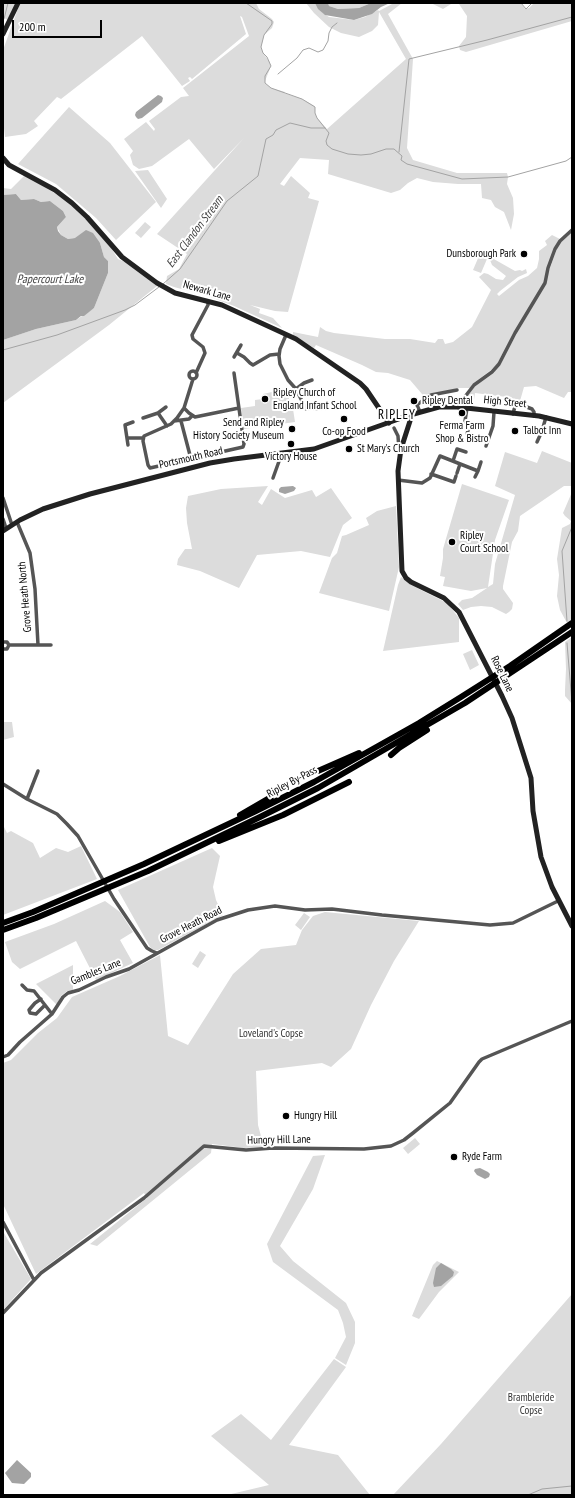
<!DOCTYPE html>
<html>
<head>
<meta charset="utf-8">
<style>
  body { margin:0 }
  #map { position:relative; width:575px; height:1498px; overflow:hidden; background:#fff; font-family:"PT Sans Narrow",sans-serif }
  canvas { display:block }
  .frame { position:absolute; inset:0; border:4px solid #000; pointer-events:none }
  .scale { position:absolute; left:12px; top:20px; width:90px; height:18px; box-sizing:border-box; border:2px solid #000; border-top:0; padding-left:5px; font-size:12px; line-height:14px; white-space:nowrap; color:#000; -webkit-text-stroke:3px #fff; paint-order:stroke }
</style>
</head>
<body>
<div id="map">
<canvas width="575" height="1498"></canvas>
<div class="frame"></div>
<div class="scale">200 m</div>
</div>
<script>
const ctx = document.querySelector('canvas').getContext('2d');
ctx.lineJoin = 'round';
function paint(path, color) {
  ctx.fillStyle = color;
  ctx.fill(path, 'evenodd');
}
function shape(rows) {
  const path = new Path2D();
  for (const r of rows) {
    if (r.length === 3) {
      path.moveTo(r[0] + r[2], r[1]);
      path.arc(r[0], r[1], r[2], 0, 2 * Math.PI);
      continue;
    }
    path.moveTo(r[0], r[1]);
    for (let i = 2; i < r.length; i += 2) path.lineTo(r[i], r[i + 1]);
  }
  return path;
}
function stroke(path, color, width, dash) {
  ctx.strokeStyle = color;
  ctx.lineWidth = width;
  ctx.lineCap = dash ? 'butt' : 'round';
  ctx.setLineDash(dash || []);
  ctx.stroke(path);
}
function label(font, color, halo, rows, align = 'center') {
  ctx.font = font + ' "PT Sans Narrow",sans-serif';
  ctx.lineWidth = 4;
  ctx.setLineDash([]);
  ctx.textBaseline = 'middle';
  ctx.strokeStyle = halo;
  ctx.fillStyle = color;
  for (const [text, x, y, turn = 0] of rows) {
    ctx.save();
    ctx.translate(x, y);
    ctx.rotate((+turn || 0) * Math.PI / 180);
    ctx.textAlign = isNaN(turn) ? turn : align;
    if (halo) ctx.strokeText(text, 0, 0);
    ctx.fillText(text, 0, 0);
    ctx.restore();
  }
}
paint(shape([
  [3,3,17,3,9,21,3,17],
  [20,3,256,3,259,9,272,19,274,22,272,28,264,35,261,47,263,53,269,61,271,66,265,81,265,83,271,88,285,92,284,93,302,99,313,105,315,107,315,113,317,118,327,129,406,59,379,12,378,25,372,31,359,37,341,33,329,27,314,13,306,3,315,3,323,13,329,17,354,20,365,17,378,10,379,11,394,3,402,3,388,14,413,59,407,148,413,160,457,173,507,173,508,177,507,184,513,198,514,214,511,230,504,212,495,207,491,200,482,198,481,184,458,184,433,182,417,178,408,183,400,190,391,193,328,174,329,160,300,158,280,184,284,186,291,176,310,193,308,198,319,201,288,312,275,311,250,305,260,309,259,313,273,318,282,328,234,306,208,296,174,287,166,284,167,276,179,269,187,254,157,234,244,138,214,169,189,139,152,166,139,169,133,165,130,155,133,151,124,139,146,122,154,131,155,129,149,121,181,97,189,96,183,88,249,36,242,17,240,16,246,34,192,79,190,77,188,78,190,81,182,86,142,36,61,99,57,97,34,121,38,126,26,134,5,137,3,119,3,50],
  [328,3,371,3,359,8,338,9,329,6],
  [431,3,521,3,525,9,529,8,534,3,572,3,572,21,466,52,460,50,459,46,466,37,467,16,459,4,451,4,443,9],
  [69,107,110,143,156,202,116,240,96,218,56,184,18,164],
  [148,170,167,199,161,208,135,171],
  [25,175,69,202,87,220,111,248,118,259,125,262,157,286,109,325,3,403,3,340,36,329,76,320,94,308,108,273,108,261,104,257,100,243,75,238,68,239,61,235,57,227,66,217,63,211,50,201,41,202,34,199,21,200,16,194,3,195,3,188,11,189],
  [145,222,151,227,141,238,135,233],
  [572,228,572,229,560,240,546,279,497,364,491,370,475,382,470,388,458,388,422,398,422,394,410,380,388,373,376,372,362,365,316,345,314,348,293,335,293,332,318,337,320,327,326,331,334,333,385,339,410,339,435,343,438,339,443,339,445,344,453,342,472,327,491,290,479,277,484,273,488,274,496,279,503,280,506,276,492,265,490,260,492,258,515,271,520,270,522,271,526,269,527,273,518,277,500,291,497,294,499,296,519,280,528,276,537,268,539,259,539,251,547,245,545,241,552,235,560,239],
  [572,232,572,392,568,392,564,398,536,386,524,387,520,401,517,402,507,397,475,393,473,407,462,405,461,404,473,388,494,373,546,283,548,273,556,249,561,241],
  [479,256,487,259,481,273,473,270],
  [278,387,280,392,286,391,293,409,295,422,244,429,241,408,255,406,255,400,263,399,263,394,272,392,272,388],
  [542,451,572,463,572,486,564,486,520,516,518,531,512,542,503,586,503,589,513,603,512,609,509,612,506,614,492,607,481,606,471,607,463,610,458,604,462,600,472,598,487,588,471,591,443,586,445,577,440,576,443,558,443,549,462,484,509,500,495,540,488,587,493,584,495,564,515,495,495,486,505,452,537,463],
  [268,486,258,502,262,505,271,489,285,498,312,490,316,497,331,488,352,518,343,525,330,557,301,551,257,555,239,588,200,571,177,565,178,559,185,549,192,549,187,523,186,508,188,496,221,489],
  [572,492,572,619,567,623,560,610,557,596,559,575,557,559,562,528,570,524,571,521,565,516,563,513],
  [396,506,399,567,389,611,319,593,332,558,337,553,342,536,346,535,369,525,366,518,377,511],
  [401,577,419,589,447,603,459,618,459,642,383,651,398,585],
  [572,637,572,704,565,696,565,690,566,669,565,642],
  [472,650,479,665,470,670,463,654],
  [3,722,12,722,14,737,3,740],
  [3,825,7,833,11,831,33,843,40,858,56,848,68,852,81,846,97,879,3,915],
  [212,848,220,856,213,887,216,900,223,915,158,950,154,950,150,947,118,890],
  [105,901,120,912,133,932,120,940,133,963,96,980,76,941,20,969,12,962,5,942,54,924],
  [325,912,419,921,394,961,371,1005,351,1049,331,1067,322,1063,256,1071,258,1125,264,1147,244,1148,212,1144,211,1153,97,1246,90,1244,147,1198,144,1193,36,1274,3,1204,3,1063,11,1060,38,1033,57,1018,72,997,120,976,160,955,168,1036,188,1045,233,974,261,949,296,945,302,930,313,916],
  [304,913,310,917,301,930,295,925],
  [200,951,206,955,198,968,192,964],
  [73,965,73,991,67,991,61,996,57,1005,36,984],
  [415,1138,420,1144,408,1154,403,1148],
  [325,1155,313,1189,280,1246,293,1261,346,1303,355,1322,355,1343,346,1365,335,1358,346,1337,343,1323,338,1310,273,1262,267,1244,313,1156],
  [4,1233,31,1279,3,1310,3,1234],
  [437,1261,459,1272,439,1292,419,1319,412,1316,433,1265],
  [572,1294,572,1495,393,1495,441,1444],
  [334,1359,346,1367,289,1445,338,1455,370,1495,227,1495,269,1485,211,1436,241,1414,271,1440]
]), '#dcdcdc');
paint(shape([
  [315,3,324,3,325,4,328,3,329,6,338,9,359,8,371,3,390,3,381,7,372,14,354,20,325,15,318,9],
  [158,95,161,96,163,98,162,102,142,118,138,119,136,117,135,115,136,112],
  [16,194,21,200,34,199,41,202,50,201,63,211,66,217,57,227,58,231,61,235,68,239,75,238,86,230,93,233,100,243,104,257,108,261,108,273,94,308,84,316,81,316,76,320,36,329,3,340,3,195],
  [293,486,296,488,294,491,285,494,279,492,279,489,281,487],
  [480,1168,488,1172,490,1174,489,1177,485,1179,477,1175,474,1171,475,1169],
  [441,1263,451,1269,454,1272,453,1276,441,1286,434,1287,433,1283,436,1268],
  [17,1460,31,1473,31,1477,24,1484,12,1483,5,1473]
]), '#a3a3a3');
stroke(shape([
  [246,3,272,21,272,24,264,35,261,47,263,53,267,57,271,66,265,76,265,83,271,88,302,99,315,107,315,113,317,118,329,133,326,141,327,145,332,149,348,154,361,155,371,154,386,149,394,149,402,156,401,160,407,164,462,179,508,177,566,161,572,157],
  [521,3,526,9,532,3],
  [4,19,8,3],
  [278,74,297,58,303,50,309,48,318,52,323,50,328,41,329,33,332,27,337,23],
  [399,152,409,59,487,40,572,17],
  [163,284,180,269,227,201,258,176,266,139,273,135,276,130,290,123,311,128,325,128],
  [3,350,57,335,125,310,135,305,159,287],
  [567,621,562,551,572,527],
  [567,643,572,703],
  [528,1495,542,1489,572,1486]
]), '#a3a3a3', 1);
stroke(shape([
  [286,335,280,349,279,356,280,364,288,380,296,389,306,409,324,409],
  [237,353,244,357,250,363,253,365,270,355,279,354],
  [234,357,241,345],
  [193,375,4],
  [196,373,205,353,203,347,193,339,192,335,208,305,208,301],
  [193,379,184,408,177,418,171,424,144,436,143,441,148,465,150,468,243,447,244,444,234,373],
  [296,389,304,383,312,380],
  [423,399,431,395,457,390],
  [457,407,474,385,492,372,499,364,515,333,545,283,548,268,555,249,560,241,572,230],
  [184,408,189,413,195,417,239,408],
  [467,408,465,421,469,427,467,434],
  [420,412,417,405,422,401],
  [158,413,167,426],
  [513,414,515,406,519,404,532,409,534,412,534,416],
  [143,418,158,413,166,407],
  [174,421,189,419,192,416],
  [181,421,191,459],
  [394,428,398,436,399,451],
  [127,438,143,438],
  [537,442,542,431,546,417],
  [128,445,125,425,133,422],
  [486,446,493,426,494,412],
  [453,461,457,449,466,452],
  [457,473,460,464],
  [431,474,454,482,456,476],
  [475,477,478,471],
  [273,478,282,453],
  [398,480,422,483,430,478,440,456,478,471,481,462],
  [3,498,12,525],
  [3,519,6,528],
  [3,642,7,642,9,645],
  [38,645,51,645],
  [3,649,7,649,9,645,38,645,35,589,30,553,17,522],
  [3,784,27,799,57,814,67,824,78,836,114,899,147,948,152,951,157,953],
  [27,799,38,771],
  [22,985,27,990,34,991,52,1014],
  [41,999,35,1003,29,1010,30,1013,36,1014,45,1005],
  [3,1057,8,1055,20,1042,52,1014,63,997,68,993,79,990,106,977,129,969,217,920,248,910,275,906,305,910,332,909,382,915,490,925,513,923,558,901],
  [3,1222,34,1280],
  [3,1313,41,1273,144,1198,204,1146,246,1150,273,1148,364,1149,391,1146,404,1140,413,1133,450,1103,479,1062,482,1059,572,1021]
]), '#555', 3.5);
stroke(shape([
  [3,34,18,3],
  [3,158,9,165,55,190,72,203,87,217,122,257,157,283,175,293,222,305,296,339,360,383,366,389,389,423],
  [410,415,410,421,401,449,398,471,402,571,406,578,411,582,444,598,459,612,502,696,512,718,531,778,533,811,541,857,552,887,572,926],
  [3,531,20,520,43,509,90,494,210,463,234,459,314,449,410,415,439,407,457,407,539,416,572,424]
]), '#222', 5);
stroke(shape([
  [391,755,399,748,427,730],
  [318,771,359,753],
  [240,815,271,797],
  [219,841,283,815,349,782],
  [3,923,33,912,144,864,256,811,314,782,419,723,461,697,510,666,572,623],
  [3,930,36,918,148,871,260,817,318,788,465,703,572,632]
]), '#000', 6);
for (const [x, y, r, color] of [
  [524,254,4,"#000"],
  [265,399,4,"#000"],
  [414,401,4,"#000"],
  [462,413,4,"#000"],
  [344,419,4,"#000"],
  [292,429,4,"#000"],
  [515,431,4,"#000"],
  [291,444,4,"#000"],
  [349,449,4,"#000"],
  [452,542,4,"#000"],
  [286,1116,4,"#000"],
  [454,1157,4,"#000"]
]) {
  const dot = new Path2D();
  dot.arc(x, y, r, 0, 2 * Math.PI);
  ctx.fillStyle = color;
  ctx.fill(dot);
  stroke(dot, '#fff', 1.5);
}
label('11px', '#000', '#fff', [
  ["Dunsborough Park",516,254,"right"],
  ["Ripley Church of",273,393],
  ["England Infant School",273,406],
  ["Ripley Dental",422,401],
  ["Send and Ripley",284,423,"right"],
  ["History Society Museum",284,436,"right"],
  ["Ferma Farm",462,426,"center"],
  ["Shop & Bistro",462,439,"center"],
  ["Talbot Inn",523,431],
  ["Co-op Food",344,432,"center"],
  ["St Mary's Church",357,449],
  ["Victory House",291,457,"center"],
  ["Ripley",460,536],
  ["Court School",460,549],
  ["Hungry Hill",294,1116],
  ["Ryde Farm",462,1157]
], 'left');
label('11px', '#000', '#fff', [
  ["Newark Lane",207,291,16],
  ["High Street",505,402,6],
  ["Portsmouth Road",191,458,-13],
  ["Grove Heath North",25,597,-95],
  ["Rose Lane",502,674,64],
  ["Ripley By-Pass",292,782,-28],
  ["Grove Heath Road",191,925,-27],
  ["Gambles Lane",96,972,-22],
  ["Hungry Hill Lane",279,1140,-1]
]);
label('11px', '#333', '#fff', [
  ["Loveland's Copse",271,1034],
  ["Brambleride",531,1398],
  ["Copse",531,1411]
]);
label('italic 12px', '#444', '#fff', [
  ["East Clandon Stream",195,232,-53],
  ["Papercourt Lake",50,280]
]);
ctx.letterSpacing = '1px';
label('13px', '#000', '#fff', [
  ["RIPLEY",397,415]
]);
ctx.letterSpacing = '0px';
</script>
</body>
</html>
